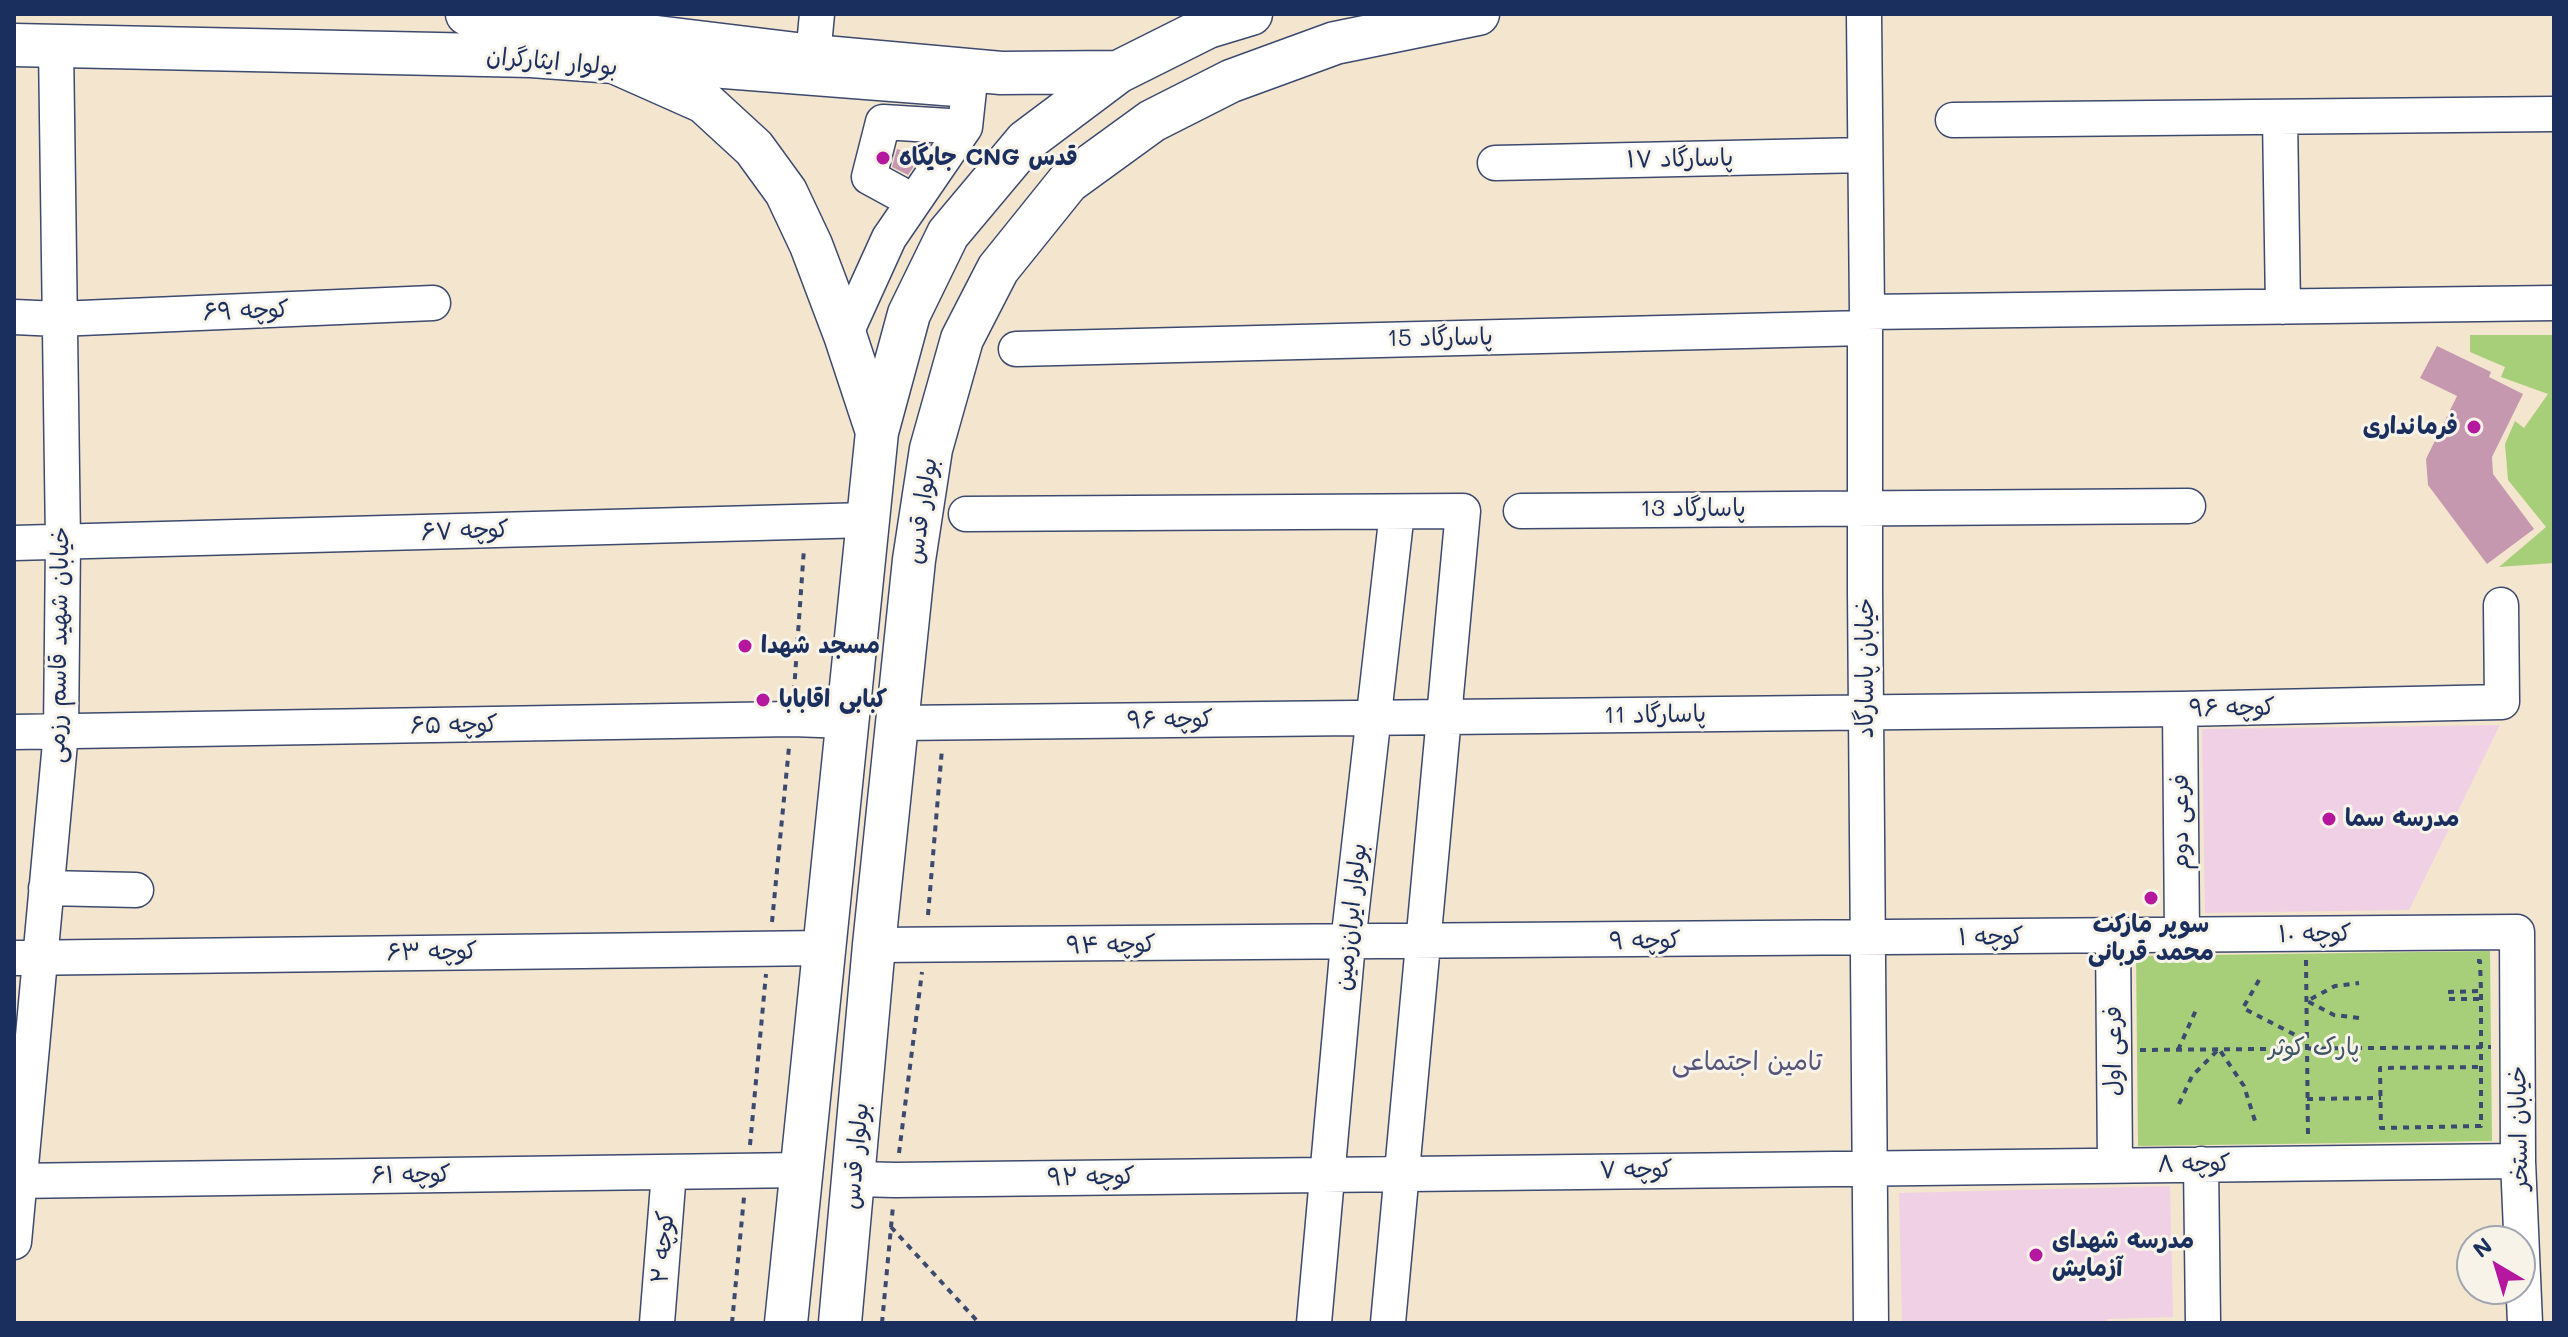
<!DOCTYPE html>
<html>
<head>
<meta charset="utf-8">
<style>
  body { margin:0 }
  #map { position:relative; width:2568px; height:1337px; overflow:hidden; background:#f4e5ce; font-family:Mali,sans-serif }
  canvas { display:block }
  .frame { position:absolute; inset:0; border:16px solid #1b2f5e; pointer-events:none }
  .north { position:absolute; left:2456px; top:1225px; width:80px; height:80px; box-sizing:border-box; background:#f7f3e8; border:2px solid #9fa5b1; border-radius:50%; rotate:322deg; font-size:22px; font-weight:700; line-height:32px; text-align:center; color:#1b2f5e }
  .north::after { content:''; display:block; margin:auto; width:28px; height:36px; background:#b5179e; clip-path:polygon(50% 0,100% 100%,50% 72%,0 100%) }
</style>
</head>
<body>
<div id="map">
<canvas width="2568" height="1337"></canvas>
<div class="frame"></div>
<div class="north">N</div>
</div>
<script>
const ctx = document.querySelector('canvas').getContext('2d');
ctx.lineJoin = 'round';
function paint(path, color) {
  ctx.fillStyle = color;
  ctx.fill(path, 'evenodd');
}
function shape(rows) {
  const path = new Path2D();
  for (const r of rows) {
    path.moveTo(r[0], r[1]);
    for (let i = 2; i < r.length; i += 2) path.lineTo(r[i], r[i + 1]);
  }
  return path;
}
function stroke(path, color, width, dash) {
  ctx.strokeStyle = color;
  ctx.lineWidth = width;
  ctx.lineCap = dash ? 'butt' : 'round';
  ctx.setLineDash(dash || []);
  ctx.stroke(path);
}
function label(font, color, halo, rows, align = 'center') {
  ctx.font = font + ' Mali,"Playpen Sans Arabic",sans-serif';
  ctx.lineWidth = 6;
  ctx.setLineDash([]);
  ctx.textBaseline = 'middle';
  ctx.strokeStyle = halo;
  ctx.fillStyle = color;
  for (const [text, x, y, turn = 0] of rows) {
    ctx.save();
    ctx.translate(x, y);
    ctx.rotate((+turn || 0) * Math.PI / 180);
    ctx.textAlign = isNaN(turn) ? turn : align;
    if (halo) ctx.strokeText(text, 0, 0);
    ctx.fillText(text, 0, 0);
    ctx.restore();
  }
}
paint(shape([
  [2500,725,2409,910,2205,913,2202,729],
  [2170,1186,2173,1317,2107,1319,2107,1323,1902,1323,1899,1193]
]), '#f0d0e5');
paint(shape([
  [2470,335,2554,335,2554,563,2499,567,2546,527,2508,480,2505,444,2515,421,2524,428,2548,394,2501,377,2505,367,2470,352],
  [2490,951,2492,1141,2138,1146,2136,956]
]), '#a7cf7a');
paint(shape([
  [897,149,921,156,908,175,892,167],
  [2437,346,2491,372,2489,377,2523,394,2492,457,2493,474,2534,529,2487,564,2428,485,2426,459,2457,396,2420,378]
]), '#c698b0');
const minor = shape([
  [1864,14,1867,312,1865,328,1865,591,1871,1323],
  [813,56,817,14],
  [634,64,969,90,965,127,889,238,845,335],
  [2280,117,2283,307],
  [1953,120,2554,114],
  [1495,163,1865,155],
  [913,201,869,177,883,122,965,127],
  [1867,312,2554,303],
  [14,317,58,319,433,303],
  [1016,349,1865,328],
  [1521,511,2188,506],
  [966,514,1463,511,1388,1323],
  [14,543,868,520],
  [2180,709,2182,935],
  [897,723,2180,709,2502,702,2501,605],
  [14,732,792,719,848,721],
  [46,888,136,890],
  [2113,936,2115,1165],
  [874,945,2517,932,2518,1161,2525,1323],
  [14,958,825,948],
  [2201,1164,2203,1323],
  [854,1179,895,1180,2518,1161],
  [14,1181,802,1170],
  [14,1242,61,732,63,542,56,46],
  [657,1323,669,1172],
  [1314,1323,1348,943,1397,512]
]);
const major = shape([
  [467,14,813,56,1001,73,1118,72],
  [14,45,531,56,614,62,704,102,754,148,786,192,811,245,845,335,877,432],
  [786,1323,877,432,909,314,948,234,1026,141,1118,72,1208,27,1251,14],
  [840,1323,874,945,914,560,931,449,962,339,998,269,1068,182,1152,121,1231,81,1335,43,1478,14]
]);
stroke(minor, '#3c4a6f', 37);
stroke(major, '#3c4a6f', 45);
stroke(shape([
  [794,691,804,548],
  [928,915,942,749],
  [772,922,789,747],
  [2306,960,2308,1136],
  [2477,961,2480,961,2481,991,2481,1126,2381,1128,2380,1068,2481,1067],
  [2259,980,2243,1008,2307,1041],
  [2448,992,2481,991],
  [2449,999,2481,999],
  [2359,1018,2334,1015,2307,1001,2335,986,2359,983],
  [2140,1050,2491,1047],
  [2178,1050,2196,1010],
  [2307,1099,2381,1098],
  [2179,1104,2192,1076,2219,1049,2244,1086,2255,1121],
  [750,1145,766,974],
  [899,1153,922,972],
  [891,1227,979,1323],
  [732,1323,744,1197],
  [882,1323,893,1206]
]), '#3c4a6f', 4, [6, 6]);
stroke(minor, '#fff', 34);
stroke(major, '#fff', 42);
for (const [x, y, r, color] of [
  [883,158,8,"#b5179e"],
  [2474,427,8,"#b5179e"],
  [745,646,8,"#b5179e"],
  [763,700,8,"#b5179e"],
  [2329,819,8,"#b5179e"],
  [2151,898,8,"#b5179e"],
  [2036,1255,8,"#b5179e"]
]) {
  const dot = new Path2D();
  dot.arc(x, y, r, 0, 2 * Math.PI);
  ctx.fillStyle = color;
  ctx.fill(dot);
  stroke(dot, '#f7f3e8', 3);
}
label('24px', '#1b2f5e', '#f7f3e8', [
  ["بولوار ایثارگران",552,62,5],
  ["پاسارگاد ۱۷",1680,159,-1],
  ["کوچه ۶۹",246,311,-2],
  ["پاسارگاد 15",1440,338,-1],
  ["پاسارگاد 13",1693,509],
  ["بولوار قدس",922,511,-82],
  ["کوچه ۶۷",465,531,-2],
  ["خیابان شهید قاسم رزمی",59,645,-89],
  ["خیابان پاسارگاد",1866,668,-90],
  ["کوچه ۹۶",2232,708,-1],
  ["پاسارگاد 11",1655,715,-1],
  ["کوچه ۹۶",1170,720,-1],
  ["کوچه ۶۵",454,725,-1],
  ["فرعی دوم",2181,822,-90],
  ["بولوار ایران‌زمین",1351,917,-84],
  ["کوچه ۱۰",2315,934,-1],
  ["کوچه ۱",1991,937,-1],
  ["کوچه ۹",1645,941,-1],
  ["کوچه ۹۴",1111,945,-1],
  ["کوچه ۶۳",432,952,-1],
  ["فرعی اول",2114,1051,-90],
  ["خیابان استخر",2519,1128,-91],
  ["بولوار قدس",856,1156,-85],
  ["کوچه ۸",2194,1164,-1],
  ["کوچه ۷",1636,1170,-1],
  ["کوچه ۶۱",411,1175,-1],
  ["کوچه ۹۲",1091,1177,-1],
  ["کوچه ۲",663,1247,-85]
]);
label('bold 24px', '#1b2f5e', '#f7f3e8', [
  ["جایگاه CNG قدس",899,158],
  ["فرمانداری",2458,427,"right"],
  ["مسجد شهدا",761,646],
  ["کبابی اقابابا",779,700],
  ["مدرسه سما",2345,819],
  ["سوپر مارکت",2151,925,"center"],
  ["محمد قربانی",2151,953,"center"],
  ["مدرسه شهدای",2052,1241],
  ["آزمایش",2052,1269]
], 'left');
label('24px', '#3e5765', '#f7f3e8', [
  ["پارک کوثر",2314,1048]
]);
label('26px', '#57547b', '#f7f3e8', [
  ["تامین اجتماعی",1747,1062]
]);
</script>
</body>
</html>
